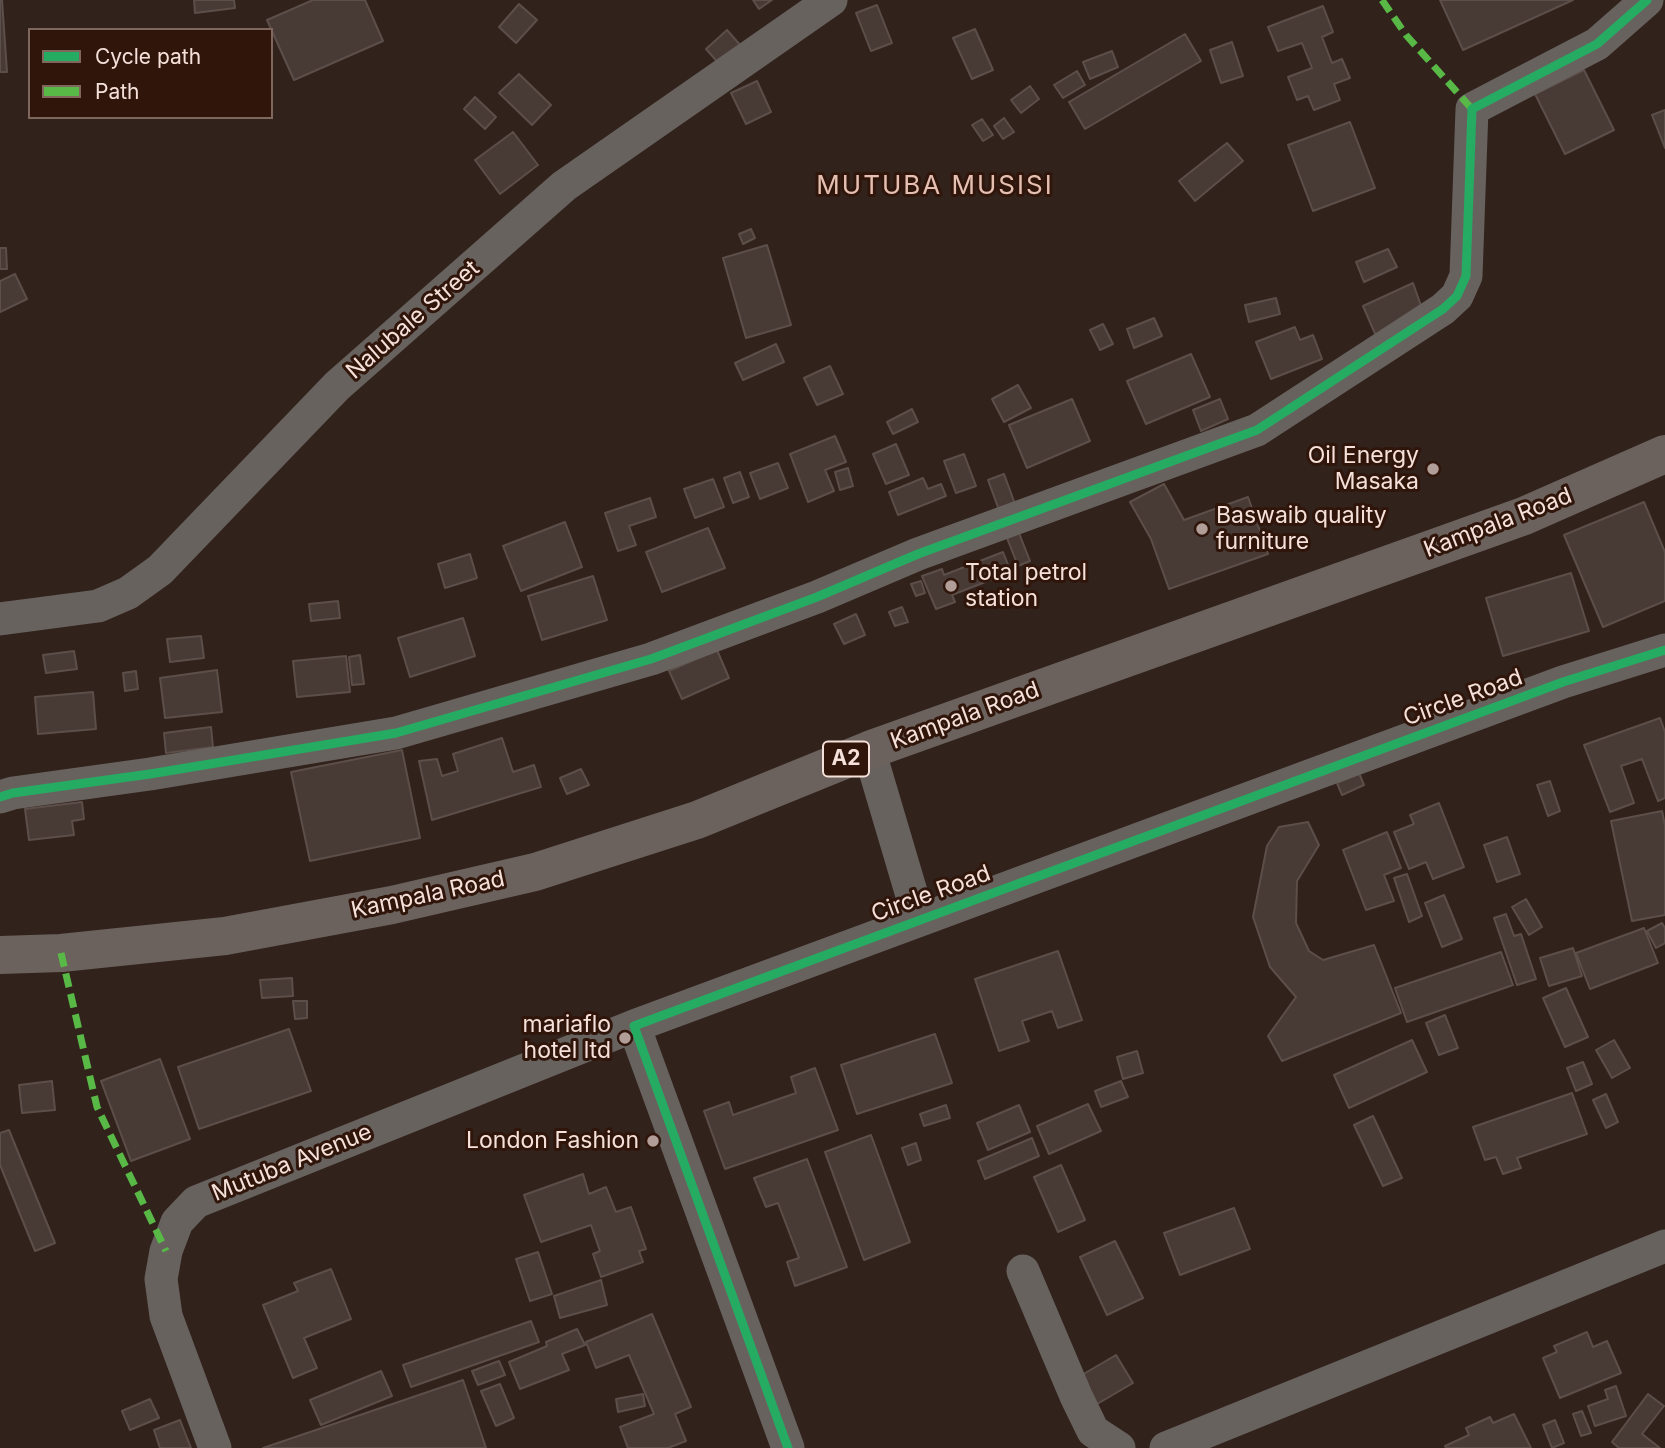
<!DOCTYPE html>
<html>
<head>
<meta charset="utf-8">
<style>
  body { margin:0 }
  #map { position:relative; width:1665px; height:1448px; overflow:hidden; background:#32221c; font-family:Inter,sans-serif }
  canvas { display:block }
  .legend { position:absolute; left:28px; top:28px; width:245px; height:91px; box-sizing:border-box; background:#30150b; border:2px solid #7f675e; margin:0; padding:9px 12px; list-style:none; font-size:21px; color:#f5e1da }
  .legend li { display:flex; align-items:center; gap:14px; height:35px }
  .legend b { width:35px; border:2px solid #7f675e }
</style>
</head>
<body>
<div id="map">
<canvas width="1665" height="1448"></canvas>
<ul class="legend">
<li><b style="height:9px;background:#26ab63"></b>Cycle path</li>
<li><b style="height:9px;background:#58b947"></b>Path</li>
</ul>
</div>
<script>
const ctx = document.querySelector('canvas').getContext('2d');
ctx.lineJoin = 'round';
function paint(path, color) {
  ctx.fillStyle = color;
  ctx.fill(path, 'evenodd');
}
function shape(rows) {
  const path = new Path2D();
  for (const r of rows) {
    path.moveTo(r[0], r[1]);
    for (let i = 2; i < r.length; i += 2) path.lineTo(r[i], r[i + 1]);
  }
  return path;
}
function stroke(path, color, width, dash) {
  ctx.strokeStyle = color;
  ctx.lineWidth = width;
  ctx.lineCap = dash ? 'butt' : 'round';
  ctx.setLineDash(dash || []);
  ctx.stroke(path);
}
function label(font, color, halo, rows, align = 'center') {
  ctx.font = font + ' Inter,sans-serif';
  ctx.lineWidth = 6;
  ctx.setLineDash([]);
  ctx.textBaseline = 'middle';
  ctx.strokeStyle = halo;
  ctx.fillStyle = color;
  for (const [text, x, y, turn = 0] of rows) {
    ctx.save();
    ctx.translate(x, y);
    ctx.rotate((+turn || 0) * Math.PI / 180);
    ctx.textAlign = isNaN(turn) ? turn : align;
    if (halo) ctx.strokeText(text, 0, 0);
    ctx.fillText(text, 0, 0);
    ctx.restore();
  }
}
const building = shape([
  [0,0,2,0,7,72,0,72,0,0],
  [194,0,234,0,235,8,195,13,194,0],
  [313,0,365,0,383,41,294,80,267,20,313,0],
  [753,0,772,0,759,9,753,0],
  [1440,0,1573,0,1463,50,1440,0],
  [519,4,537,20,516,43,499,27,519,4],
  [877,5,892,43,871,51,856,13,877,5],
  [1323,6,1333,32,1322,37,1332,63,1342,59,1350,78,1334,84,1340,100,1314,110,1308,96,1297,100,1288,77,1312,68,1302,43,1278,51,1268,27,1323,6],
  [975,29,993,70,972,79,953,38,975,29],
  [727,30,742,47,721,66,706,49,727,30],
  [1185,34,1201,61,1085,129,1069,102,1185,34],
  [1232,42,1243,76,1221,83,1210,50,1232,42],
  [1112,51,1118,67,1090,79,1083,62,1112,51],
  [1584,70,1614,130,1565,154,1535,94,1584,70],
  [1077,71,1085,85,1063,98,1054,85,1077,71],
  [519,74,551,105,532,125,499,93,519,74],
  [757,81,771,112,746,124,731,93,757,81],
  [1030,86,1039,99,1021,113,1011,100,1030,86],
  [475,97,496,117,485,129,464,109,475,97],
  [1665,110,1665,148,1652,115,1665,110],
  [1004,118,1014,132,1003,139,994,126,1004,118],
  [982,119,993,135,983,141,972,125,982,119],
  [1350,122,1375,188,1313,211,1288,145,1350,122],
  [513,132,538,165,500,194,475,160,513,132],
  [1227,143,1243,161,1195,201,1179,181,1227,143],
  [751,229,755,238,743,244,739,234,751,229],
  [767,245,791,325,746,338,723,258,767,245],
  [0,248,6,248,7,269,0,269,0,248],
  [1388,249,1397,267,1364,282,1356,262,1388,249],
  [15,274,27,299,0,312,0,281,15,274],
  [1413,283,1425,317,1376,336,1363,306,1413,283],
  [1276,298,1280,314,1249,322,1245,305,1276,298],
  [1154,318,1162,336,1134,348,1127,329,1154,318],
  [1103,324,1113,344,1100,350,1090,330,1103,324],
  [1295,327,1300,340,1313,335,1322,359,1271,379,1256,342,1295,327],
  [776,344,784,362,743,380,735,363,776,344],
  [1191,354,1210,397,1146,424,1127,381,1191,354],
  [830,366,843,394,817,405,804,378,830,366],
  [1018,385,1031,408,1004,422,992,399,1018,385],
  [1072,399,1090,441,1027,468,1009,425,1072,399],
  [1220,399,1228,419,1201,431,1193,410,1220,399],
  [912,409,918,422,893,434,887,422,912,409],
  [835,436,846,462,825,470,834,491,808,502,790,454,835,436],
  [896,444,909,475,886,484,873,454,896,444],
  [964,454,976,486,956,493,944,461,964,454],
  [778,463,788,488,760,499,750,473,778,463],
  [848,468,853,486,840,490,835,472,848,468],
  [740,472,749,497,733,503,724,478,740,472],
  [1004,474,1015,504,999,510,988,480,1004,474],
  [923,478,928,489,941,484,946,496,898,515,889,492,923,478],
  [713,479,724,507,695,518,684,489,713,479],
  [1164,484,1184,520,1248,497,1268,554,1169,589,1151,539,1130,502,1164,484],
  [650,498,656,517,629,526,636,545,618,551,605,513,650,498],
  [1644,502,1665,552,1665,601,1603,627,1564,535,1644,502],
  [565,522,582,567,521,591,503,546,565,522],
  [708,528,725,568,662,592,646,552,708,528],
  [1019,533,1030,561,1018,566,1007,538,1019,533],
  [1003,552,1011,572,952,595,955,602,936,609,922,576,942,569,944,575,1003,552],
  [470,554,477,578,445,588,438,564,470,554],
  [1571,573,1589,631,1503,656,1486,598,1571,573],
  [593,576,607,620,542,640,528,596,593,576],
  [921,581,925,593,916,596,911,584,921,581],
  [338,601,340,618,311,621,309,604,338,601],
  [902,607,908,622,895,626,889,612,902,607],
  [856,614,865,635,844,644,834,624,856,614],
  [463,618,475,656,410,677,398,638,463,618],
  [201,636,204,658,170,662,167,639,201,636],
  [717,650,729,678,682,699,669,671,717,650],
  [74,651,77,669,46,673,43,655,74,651],
  [360,655,364,684,352,685,349,657,360,655],
  [346,656,350,692,297,697,293,661,346,656],
  [217,670,222,712,165,718,160,678,217,670],
  [136,671,138,689,125,691,123,673,136,671],
  [93,692,96,729,38,734,35,697,93,692],
  [1660,718,1665,732,1665,798,1658,801,1642,759,1621,766,1634,803,1610,812,1584,745,1660,718],
  [211,727,213,747,166,753,164,733,211,727],
  [502,738,513,772,534,765,541,787,432,820,419,761,437,759,442,776,458,771,453,754,502,738],
  [402,750,420,838,310,861,291,772,402,750],
  [581,769,589,785,567,794,560,778,581,769],
  [1359,773,1364,785,1342,795,1337,783,1359,773],
  [1550,781,1560,811,1548,816,1537,785,1550,781],
  [82,802,84,819,72,821,74,835,29,840,25,809,82,802],
  [1439,803,1464,867,1433,879,1426,862,1409,869,1394,832,1414,824,1410,815,1439,803],
  [1662,811,1665,825,1665,915,1632,921,1611,821,1662,811],
  [1308,822,1319,845,1297,881,1296,923,1309,951,1323,960,1374,945,1401,1013,1282,1061,1268,1036,1296,997,1270,967,1253,917,1267,846,1279,827,1308,822],
  [1387,832,1401,868,1384,875,1394,901,1366,910,1343,850,1387,832],
  [1507,837,1520,874,1497,882,1484,845,1507,837],
  [1407,874,1422,916,1409,922,1394,878,1407,874],
  [1444,895,1462,939,1442,947,1425,903,1444,895],
  [1526,899,1542,927,1529,935,1512,907,1526,899],
  [1506,914,1514,936,1521,934,1536,979,1517,985,1494,918,1506,914],
  [1662,923,1665,928,1665,943,1656,948,1647,931,1662,923],
  [1644,928,1658,963,1590,989,1576,953,1644,928],
  [1573,948,1582,976,1549,986,1540,958,1573,948],
  [1058,951,1082,1020,1058,1028,1052,1011,1022,1021,1029,1041,999,1051,975,979,1058,951],
  [1501,952,1513,985,1407,1022,1395,988,1501,952],
  [292,978,293,996,262,998,260,980,292,978],
  [1566,988,1588,1037,1565,1047,1543,998,1566,988],
  [293,1001,307,1001,307,1018,295,1019,293,1001],
  [1445,1015,1458,1048,1439,1055,1426,1023,1445,1015],
  [289,1029,311,1091,199,1129,178,1067,289,1029],
  [935,1034,952,1083,857,1114,841,1065,935,1034],
  [1412,1040,1427,1072,1349,1108,1334,1075,1412,1040],
  [1614,1040,1630,1068,1612,1078,1596,1050,1614,1040],
  [1137,1051,1143,1073,1123,1079,1117,1057,1137,1051],
  [160,1059,190,1139,131,1161,101,1081,160,1059],
  [1583,1062,1592,1084,1576,1091,1567,1068,1583,1062],
  [815,1068,838,1130,725,1169,704,1111,729,1102,733,1115,796,1093,791,1077,815,1068],
  [52,1081,55,1110,22,1113,19,1085,52,1081],
  [1121,1081,1128,1097,1101,1107,1095,1091,1121,1081],
  [1572,1093,1587,1134,1517,1158,1521,1168,1503,1174,1496,1157,1485,1160,1473,1127,1572,1093],
  [1606,1094,1618,1122,1606,1128,1593,1100,1606,1094],
  [1088,1104,1101,1131,1049,1154,1037,1126,1088,1104],
  [946,1105,950,1118,924,1126,920,1114,946,1105],
  [1019,1105,1030,1132,988,1150,977,1123,1019,1105],
  [1373,1116,1402,1178,1383,1186,1354,1125,1373,1116],
  [9,1130,55,1243,35,1251,0,1165,0,1133,9,1130],
  [871,1135,910,1242,864,1260,825,1152,871,1135],
  [1032,1138,1039,1156,985,1179,978,1161,1032,1138],
  [916,1143,921,1160,908,1165,902,1148,916,1143],
  [807,1159,847,1267,795,1286,787,1262,799,1258,778,1203,766,1207,754,1178,807,1159],
  [1061,1165,1085,1220,1058,1232,1034,1177,1061,1165],
  [583,1174,589,1194,606,1187,616,1212,631,1207,646,1249,639,1251,643,1262,601,1277,593,1254,600,1251,591,1225,541,1242,524,1195,583,1174],
  [1234,1208,1250,1249,1180,1275,1164,1233,1234,1208],
  [1115,1241,1143,1298,1107,1315,1080,1257,1115,1241],
  [538,1252,552,1294,530,1301,516,1259,538,1252],
  [331,1269,351,1319,304,1338,317,1368,293,1378,263,1305,298,1291,294,1283,331,1269],
  [601,1280,607,1305,560,1318,554,1296,601,1280],
  [652,1314,691,1407,675,1414,686,1441,668,1448,628,1448,620,1427,654,1414,629,1355,596,1368,586,1342,652,1314],
  [531,1321,539,1342,411,1387,403,1365,531,1321],
  [577,1329,585,1345,562,1354,569,1370,520,1389,509,1362,547,1346,546,1342,577,1329],
  [1587,1332,1593,1347,1607,1341,1621,1373,1560,1398,1543,1358,1557,1352,1554,1346,1587,1332],
  [1116,1355,1133,1383,1092,1407,1075,1379,1116,1355],
  [499,1361,505,1375,478,1385,472,1371,499,1361],
  [381,1371,392,1396,321,1425,310,1400,381,1371],
  [463,1380,486,1448,263,1448,463,1380],
  [500,1384,514,1418,496,1426,481,1391,500,1384],
  [1616,1386,1626,1416,1595,1426,1588,1406,1608,1399,1605,1390,1616,1386],
  [643,1394,645,1406,618,1412,616,1399,643,1394],
  [1648,1394,1664,1406,1642,1434,1660,1448,1619,1448,1612,1442,1648,1394],
  [150,1399,159,1418,130,1430,122,1411,150,1399],
  [1582,1411,1591,1433,1581,1436,1573,1414,1582,1411],
  [1514,1414,1531,1448,1446,1448,1445,1446,1469,1435,1466,1428,1490,1417,1493,1423,1514,1414],
  [180,1420,191,1448,160,1448,154,1430,180,1420],
  [1555,1420,1564,1443,1552,1448,1543,1425,1555,1420]
]);
paint(building, '#483b36');
stroke(building, '#5c4e48', 2);
stroke(shape([
  [0,619,98,606,128,593,160,570,337,386,564,186,831,0],
  [869,750,919,919],
  [0,797,13,793,150,774,396,733,651,659,817,597,918,554,1257,430,1443,309,1457,296,1466,276,1472,109,1597,44,1647,0],
  [1023,1271,1076,1396,1093,1431,1119,1448],
  [215,1448,166,1316,161,1279,166,1251,177,1222,196,1202,634,1026],
  [788,1448,634,1026,1563,682,1665,650],
  [1166,1448,1665,1246]
]), '#68625f', 33);
stroke(shape([
  [0,955,61,953,225,936,392,905,535,872,697,820,869,750,1524,516,1665,454]
]), '#6c625d', 38);
stroke(shape([
  [1382,0,1406,35,1472,109],
  [61,953,97,1107,166,1251]
]), '#58b947', 7, [14, 7]);
stroke(shape([
  [0,797,13,793,150,774,396,733,651,659,817,597,918,554,1257,430,1443,309,1457,296,1466,276,1472,109,1597,44,1647,0],
  [788,1448,634,1026,1563,682,1665,650]
]), '#26ab63', 9);
for (const [x, y, r, color] of [
  [1433,469,7,"#b19e98"],
  [1202,529,7,"#b19e98"],
  [951,586,7,"#b19e98"],
  [625,1038,7,"#b19e98"],
  [653,1141,7,"#b19e98"]
]) {
  const dot = new Path2D();
  dot.arc(x, y, r, 0, 2 * Math.PI);
  ctx.fillStyle = color;
  ctx.fill(dot);
  stroke(dot, '#30150b', 2.5);
}
for (const [x, y, w] of [
  [846,759,46]
]) {
  const box = new Path2D();
  box.roundRect(x - w / 2, y - 17.5, w, 35, 5);
  ctx.fillStyle = '#30150b';
  ctx.fill(box);
  stroke(box, '#f5e1da', 2);
}
label('bold 21px', '#f5e1da', null, [
  ["A2",846,759]
]);
label('23px', '#f5e1da', '#30150b', [
  ["Nalubale Street",413,320,-41],
  ["Kampala Road",1498,523,-21],
  ["Circle Road",1463,698,-20],
  ["Kampala Road",965,716,-20],
  ["Circle Road",931,894,-20],
  ["Kampala Road",428,895,-12],
  ["Mutuba Avenue",292,1163,-22]
]);
label('23px', '#f5e1da', '#30150b', [
  ["Oil Energy",1419,456],
  ["Masaka",1419,482],
  ["Baswaib quality",1216,516,"left"],
  ["furniture",1216,542,"left"],
  ["Total petrol",965,573,"left"],
  ["station",965,599,"left"],
  ["mariaflo",611,1025],
  ["hotel ltd",611,1051],
  ["London Fashion",639,1141]
], 'right');
ctx.letterSpacing = '2px';
label('26px', '#e5c0b2', '#30150b', [
  ["MUTUBA MUSISI",935,186]
]);
ctx.letterSpacing = '0px';
</script>
</body>
</html>
